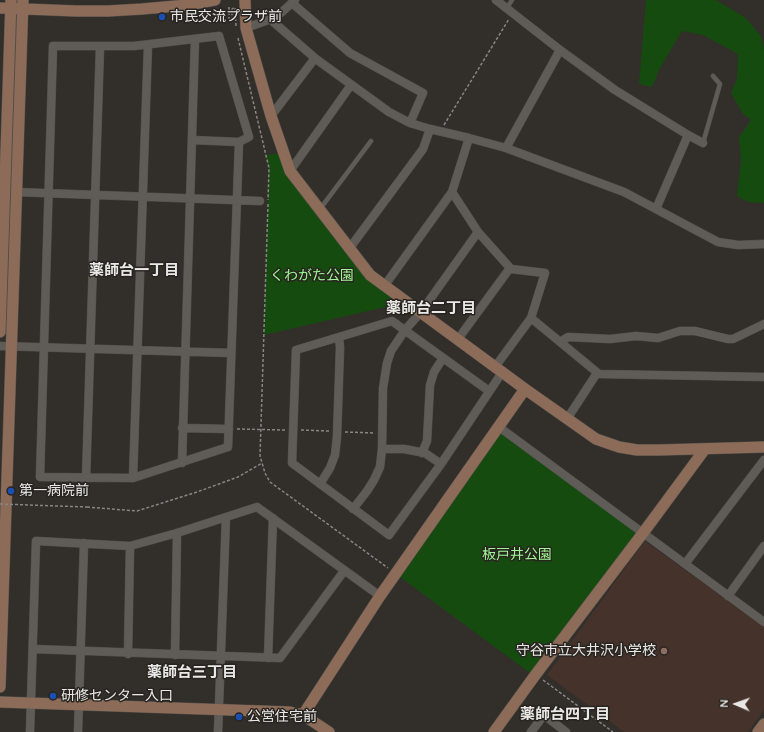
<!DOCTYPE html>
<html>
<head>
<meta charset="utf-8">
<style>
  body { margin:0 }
  #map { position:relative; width:764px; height:732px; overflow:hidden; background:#322f2b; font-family:Quicksand,sans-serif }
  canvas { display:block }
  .north { position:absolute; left:716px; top:684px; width:40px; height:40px; -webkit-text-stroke:3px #282521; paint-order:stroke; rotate:272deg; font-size:11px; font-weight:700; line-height:16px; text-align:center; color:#eae8e6 }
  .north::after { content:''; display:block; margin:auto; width:14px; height:18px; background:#eae8e6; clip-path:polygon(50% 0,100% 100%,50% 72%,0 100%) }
</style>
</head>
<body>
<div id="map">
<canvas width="764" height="732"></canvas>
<div class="north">N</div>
</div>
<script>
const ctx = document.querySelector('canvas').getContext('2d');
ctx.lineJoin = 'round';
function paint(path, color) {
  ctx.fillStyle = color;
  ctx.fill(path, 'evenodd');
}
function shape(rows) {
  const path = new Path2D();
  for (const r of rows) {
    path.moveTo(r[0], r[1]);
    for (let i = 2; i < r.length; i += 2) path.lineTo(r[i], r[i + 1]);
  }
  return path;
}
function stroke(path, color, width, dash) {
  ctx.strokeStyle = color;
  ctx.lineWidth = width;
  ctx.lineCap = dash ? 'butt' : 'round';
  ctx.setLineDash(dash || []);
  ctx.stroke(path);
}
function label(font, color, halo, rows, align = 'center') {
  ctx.font = font + ' Quicksand,"Noto Sans JP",sans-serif';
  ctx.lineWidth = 3;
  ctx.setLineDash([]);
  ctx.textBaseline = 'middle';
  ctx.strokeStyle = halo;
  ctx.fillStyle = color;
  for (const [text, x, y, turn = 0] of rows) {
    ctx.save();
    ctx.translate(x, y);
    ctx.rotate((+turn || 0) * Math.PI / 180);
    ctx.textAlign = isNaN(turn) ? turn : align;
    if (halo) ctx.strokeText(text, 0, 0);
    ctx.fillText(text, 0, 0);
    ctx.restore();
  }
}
paint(shape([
  [645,541,764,627,764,710,748,732,624,732,547,675]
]), '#45322b');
paint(shape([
  [646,0,716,0,746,18,761,36,764,50,764,203,748,202,737,196,741,160,739,137,751,120,743,114,731,93,737,79,738,54,703,35,682,31,660,68,652,87,639,84],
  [283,153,349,249,407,302,264,335,269,168,266,155],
  [499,427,643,533,534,676,396,574]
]), '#164b0f');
const lane = shape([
  [507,8,512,0],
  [703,143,720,84,713,76],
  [320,209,371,141]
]);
const street = shape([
  [496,0,560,50,615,90,688,135,703,143],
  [292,3,350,53,423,93,410,123],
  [270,19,316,59,389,112,410,123,430,129,469,138,506,148,624,192,718,242,738,245,764,244],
  [246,28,268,20,282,12,295,0],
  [271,116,315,58],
  [469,138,452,192,478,232,511,269,545,273,531,318,495,367],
  [192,140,239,142,249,137,219,36,134,46,53,46,40,477,133,478,228,447,239,142],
  [506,148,560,50],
  [290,171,351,85],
  [16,192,260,201],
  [656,209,688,135],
  [349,249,423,149,430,129],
  [385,285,452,192],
  [531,318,599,374,764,377],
  [458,339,510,268],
  [560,342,568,337,610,339,636,336,658,338,680,331,695,331,728,339,733,339,764,324],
  [0,346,231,353],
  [489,391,392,321,296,350,292,463,389,535,441,464,503,371],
  [567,419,597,373],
  [499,427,764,622],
  [182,428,229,429],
  [382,449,404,449,425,453,441,464],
  [422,453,427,441,430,385,434,372,443,358],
  [182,463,195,39],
  [86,478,100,47],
  [133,478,148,45],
  [320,484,330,468,335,455,337,437,340,348,339,337],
  [353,509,367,491,374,480,380,467,382,449,383,388,387,363,391,351,405,330,421,312,478,232],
  [685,564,764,460],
  [728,596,764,546],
  [33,649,280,658,344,571],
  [128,654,130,546],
  [175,655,177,533],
  [268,658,273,518],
  [30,732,36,541,130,546,177,533,257,507,380,596],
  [78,732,84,543],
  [218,732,226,517],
  [531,732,544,715,566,732]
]);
const secondary = shape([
  [245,0,246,28,271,116,290,171,370,275,525,389,596,439,619,447,637,450,659,450,764,447],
  [0,8,76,11,108,11,142,9,187,5,215,0],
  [0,332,11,0],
  [0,687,23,0],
  [0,702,289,712,303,715,329,732],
  [303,715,380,596,525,389],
  [494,732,536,674,643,533,705,449],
  [758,732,764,724]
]);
stroke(lane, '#504d4a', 5);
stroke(street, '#504d4a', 9);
stroke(secondary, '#504d4a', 12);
stroke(shape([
  [229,7,229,19,232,20,232,9,235,7],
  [235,8,236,26],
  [238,38,269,168,268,200],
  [444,125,509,19],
  [268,204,260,456,265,473,270,482,388,568],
  [237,429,285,430],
  [301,430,329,431],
  [345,432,375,433],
  [87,507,137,511,197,492,238,477,262,463],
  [543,680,613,732]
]), '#888582', 1.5, [3, 2]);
stroke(lane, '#5f5c57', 4);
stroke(street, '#5f5c57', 8);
stroke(secondary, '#8c6c58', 11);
stroke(shape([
  [0,504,87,507]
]), '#888582', 1.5, [3, 2]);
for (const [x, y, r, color] of [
  [162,17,4,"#1a4fb4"],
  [11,491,4,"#1a4fb4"],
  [664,651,4,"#8d6e63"],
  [53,696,4,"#1a4fb4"],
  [239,717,4,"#1a4fb4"]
]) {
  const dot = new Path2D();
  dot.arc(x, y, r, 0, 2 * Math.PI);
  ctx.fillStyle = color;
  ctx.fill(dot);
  stroke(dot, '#282521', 1.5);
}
label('14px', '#eae8e6', '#282521', [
  ["市民交流プラザ前",170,17],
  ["第一病院前",19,491],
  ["守谷市立大井沢小学校",656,651,"right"],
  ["研修センター入口",61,696],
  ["公営住宅前",247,717]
], 'left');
label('14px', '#9ff893', '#282521', [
  ["くわがた公園",312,276],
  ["板戸井公園",517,555]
]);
label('bold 15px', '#eae8e6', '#282521', [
  ["薬師台一丁目",134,270],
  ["薬師台二丁目",431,308],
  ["薬師台三丁目",192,672],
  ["薬師台四丁目",565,714]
]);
</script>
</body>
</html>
